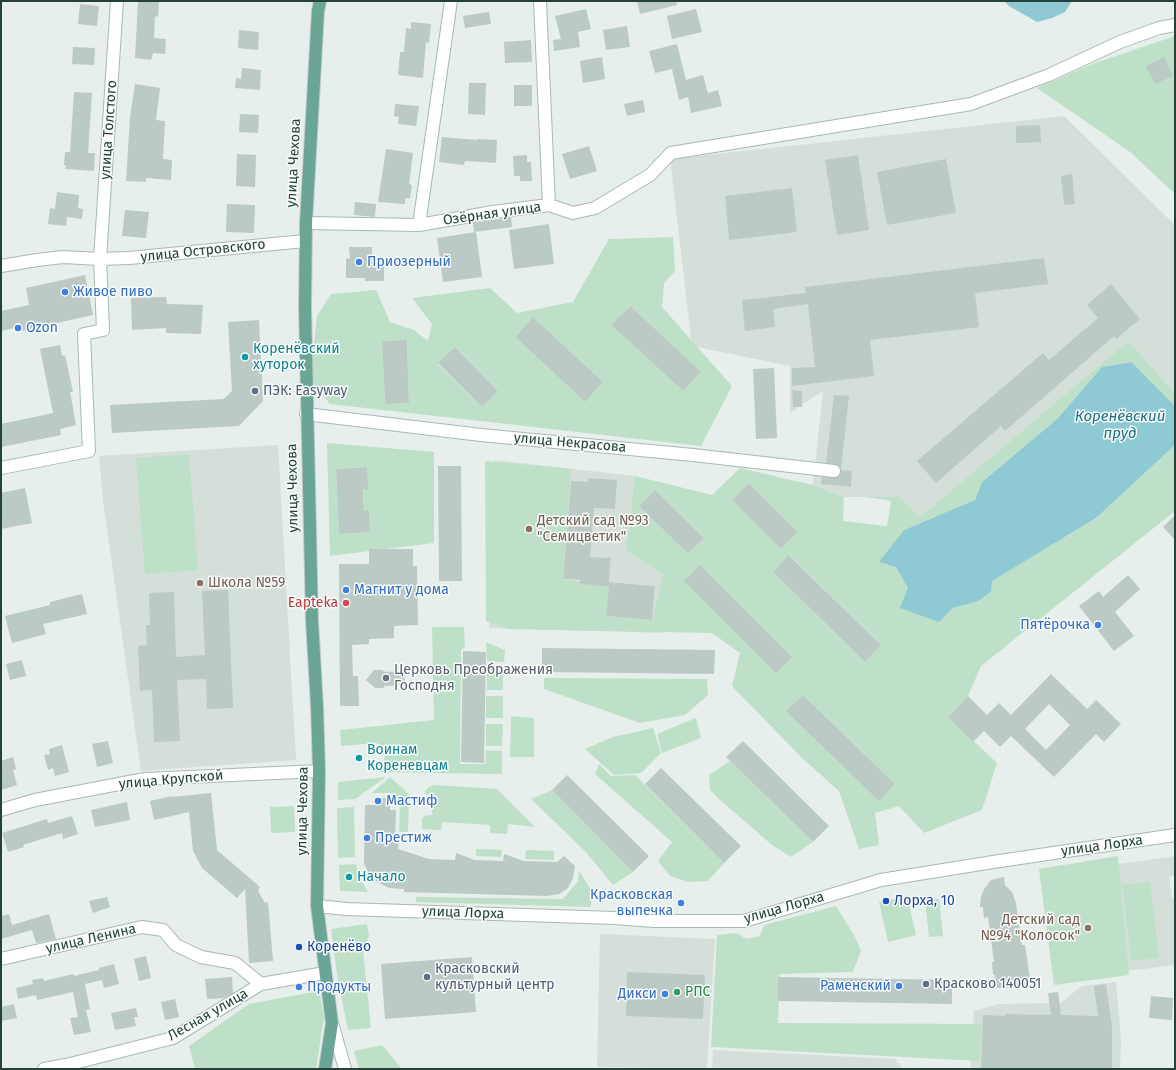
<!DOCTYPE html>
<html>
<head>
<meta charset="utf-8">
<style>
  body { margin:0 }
  #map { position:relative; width:1176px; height:1070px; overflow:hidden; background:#e6efeb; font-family:"Fira Sans",sans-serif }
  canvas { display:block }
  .frame { position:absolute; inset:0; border:2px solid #24423a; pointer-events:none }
</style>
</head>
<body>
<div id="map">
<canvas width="1176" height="1070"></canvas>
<div class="frame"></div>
</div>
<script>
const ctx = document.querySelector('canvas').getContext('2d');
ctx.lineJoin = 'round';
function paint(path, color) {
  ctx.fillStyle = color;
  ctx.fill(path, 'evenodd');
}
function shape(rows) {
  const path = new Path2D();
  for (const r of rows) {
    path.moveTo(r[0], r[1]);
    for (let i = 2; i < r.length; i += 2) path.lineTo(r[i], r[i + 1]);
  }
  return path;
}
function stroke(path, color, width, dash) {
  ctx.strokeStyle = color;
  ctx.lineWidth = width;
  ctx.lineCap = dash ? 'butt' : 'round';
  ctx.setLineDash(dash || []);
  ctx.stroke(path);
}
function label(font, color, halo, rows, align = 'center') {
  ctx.font = font + ' "Fira Sans",sans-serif';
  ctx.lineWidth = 3;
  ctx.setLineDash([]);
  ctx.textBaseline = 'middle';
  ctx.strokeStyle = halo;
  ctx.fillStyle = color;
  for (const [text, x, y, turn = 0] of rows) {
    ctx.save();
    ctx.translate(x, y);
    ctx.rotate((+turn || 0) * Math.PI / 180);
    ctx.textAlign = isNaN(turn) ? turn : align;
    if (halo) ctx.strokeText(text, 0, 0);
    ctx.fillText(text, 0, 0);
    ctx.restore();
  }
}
paint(shape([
  [1064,116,1175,225,1175,393,1128,341,920,517,900,497,844,497,813,485,823,391,790,413,790,366,692,346,670,159],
  [278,445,296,760,141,771,103,500,99,456],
  [494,460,635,476,626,550,663,575,662,633,489,628,489,594],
  [588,478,617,480,615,509,594,508,590,557,611,558,609,582,655,586,652,620,606,616,609,587,580,584,580,581,563,579,571,482,588,482],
  [1175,856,1175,875,1169,876,1172,898,1175,898,1175,965,1056,980,1042,875],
  [600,934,715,939,707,1069,597,1067],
  [1116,982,1121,1039,1120,1069,970,1069,974,1011,999,1004,1060,1003,1082,986],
  [713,1050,897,1059,897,1063,900,1063,901,1069,712,1069]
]), '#d4dfda');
paint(shape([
  [1175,36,1175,194,1130,152,1037,88,1092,64],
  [673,237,675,271,664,283,662,307,732,386,701,446,330,404,310,379,317,316,331,294,376,290,390,322,414,330,428,341,432,324,412,298,490,288,517,313,573,302,609,239],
  [629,306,700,372,683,391,612,326],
  [533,317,603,382,585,402,515,337],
  [407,340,409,403,385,404,382,341],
  [455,347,498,391,482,407,438,364],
  [1128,341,1175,393,1175,406,1130,362,1102,367,1057,419,982,482,975,500,904,530,880,562,896,567,909,588,939,622,953,608,978,601,991,592,991,581,1096,518,1175,445,1175,511,981,666,968,696,948,717,997,763,982,810,924,833,899,806,875,813,879,845,859,849,839,791,802,758,732,686,740,653,712,633,508,629,486,621,485,461,571,469,563,579,580,581,580,584,609,587,606,616,652,620,663,575,626,550,635,476,712,495,740,468,813,485,844,497,843,521,887,526,891,501,866,497,900,497,920,517],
  [749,483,798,532,781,549,732,500],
  [655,490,704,538,688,554,639,506],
  [790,555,881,645,865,662,773,572],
  [803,695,895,784,879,800,787,711],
  [327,443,434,452,434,543,330,556],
  [367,467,363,489,364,511,369,511,370,532,339,534,336,469],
  [189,454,198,570,145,574,136,458],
  [432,627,464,627,465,647,461,650,460,764,485,764,486,750,502,751,502,774,379,772,379,769,384,762,385,751,377,743,341,746,340,730,434,720],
  [486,642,505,650,504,662,487,661],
  [487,667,503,667,503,690,487,690],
  [544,678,707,679,708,695,685,715,640,723,544,689],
  [486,696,503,696,503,718,486,718],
  [511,716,534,718,534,757,510,757],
  [696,718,701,738,662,753,657,734],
  [486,724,503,724,502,746,486,746],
  [653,728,661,753,641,773,614,775,585,749,613,737],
  [730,761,813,842,791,857,772,845,720,800,710,790,709,775],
  [599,764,611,776,635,775,724,863,708,881,688,882,670,876,658,861,672,842,595,774],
  [386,777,355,799,338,800,338,782],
  [390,777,409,794,408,832,399,832,400,802,395,802,395,793,372,793],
  [434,785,497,789,535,827,508,824,507,834,490,833,490,825,442,822,441,830,422,829,422,819,424,816,432,815,433,795,425,794,425,791,429,787],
  [552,790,633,872,613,885,586,852,531,799],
  [294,806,295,832,271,833,270,807],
  [354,807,355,857,338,858,337,808],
  [476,849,502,850,501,857,476,856],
  [526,850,554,851,554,860,525,859],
  [1118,856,1129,975,1054,985,1039,869],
  [356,864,359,877,368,892,340,891,339,865],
  [579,870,592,892,591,907,416,902,416,897,563,899,578,881],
  [1150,882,1159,958,1131,961,1122,885],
  [907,896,916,935,888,942,879,902],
  [939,899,943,936,929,937,925,900],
  [836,906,855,937,861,951,853,972,780,974,778,1023,982,1024,980,1061,711,1047,717,935,737,933,746,939,760,936,764,925],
  [367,924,369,936,363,950,371,1028,348,1030,338,981,331,929],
  [319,991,324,1017,316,1069,195,1069,189,1046,249,1004],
  [382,1045,402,1069,359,1069,354,1051]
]), '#bfe0c8');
paint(shape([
  [1004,1,1072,1,1065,12,1052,18,1037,22,1009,6],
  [1131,362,1175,406,1175,445,1096,518,992,581,991,592,978,601,953,608,939,622,900,608,908,588,896,567,879,562,904,530,975,500,982,482,1057,419,1102,367]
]), '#8ec9d4');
paint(shape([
  [138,1,159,1,158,17,155,16,154,38,166,39,165,54,153,53,151,60,135,58],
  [637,1,676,1,677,5,640,14],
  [80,4,99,6,97,26,78,24],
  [586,9,591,29,578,32,580,47,554,51,553,40,561,39,555,16],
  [696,9,702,32,672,39,667,16],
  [489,12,491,24,465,28,463,16],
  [411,22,431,24,429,43,426,42,423,78,398,75,400,52,404,52,406,28,411,29],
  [627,26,630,47,606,50,603,30],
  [239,30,259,32,258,50,238,48],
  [531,40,532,62,505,63,504,42],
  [677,44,686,80,703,75,708,93,718,90,722,106,691,113,688,97,679,100,672,69,655,73,649,51],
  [73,47,95,48,94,65,72,64],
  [602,57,605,79,583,83,580,61],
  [1164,57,1173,76,1155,84,1146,66],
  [242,68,261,70,260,90,235,88,236,78,241,79],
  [469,83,486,83,485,115,468,114],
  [135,84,160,88,156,120,165,121,163,159,172,160,171,180,146,178,146,182,126,181,130,117],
  [514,85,532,85,532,106,514,106],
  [74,92,92,93,88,153,95,153,94,171,65,169,66,165,64,165,65,152,70,152],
  [643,100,645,112,627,116,624,104],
  [395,104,419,106,416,126,398,124,399,117,394,116],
  [240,114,259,115,258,133,239,132],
  [1040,125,1041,142,1016,143,1016,126],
  [442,137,477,140,477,139,497,140,496,163,465,161,464,165,439,162],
  [589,146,597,171,570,179,562,154],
  [386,149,413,153,409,184,412,185,410,199,405,198,405,204,378,202],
  [237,154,256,155,255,187,236,186],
  [527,155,527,162,531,162,532,181,520,181,520,176,514,176,513,156],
  [858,155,869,230,837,235,825,160],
  [946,159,956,213,887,225,877,172],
  [1072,174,1075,204,1064,205,1061,176],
  [792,188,797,232,729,240,725,196],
  [57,192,79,195,78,208,83,209,82,219,67,217,66,226,48,224,50,208,55,209],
  [355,202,376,204,375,217,354,215],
  [227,204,255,205,254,233,226,232],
  [125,210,149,212,146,238,122,236],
  [511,217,512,227,474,232,473,223],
  [549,224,554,264,514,269,509,230],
  [476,232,482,277,443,282,437,238],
  [349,247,372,247,372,265,384,265,384,281,365,281,365,278,346,278,346,259,350,258],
  [1044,258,1048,284,975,293,979,327,870,340,874,376,792,386,792,368,815,367,808,304,773,309,775,327,745,331,742,300,806,293,805,287],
  [85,275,93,315,16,332,15,328,1,331,1,311,29,305,26,288],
  [1111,284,1140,319,1116,339,1114,336,1005,431,1001,426,936,483,917,461,1043,353,1049,360,1098,318,1087,305],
  [166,297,167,304,203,305,201,334,166,333,166,328,132,330,131,298],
  [630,306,701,372,683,391,611,325],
  [533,317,603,382,585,402,515,337],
  [259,320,263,401,239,426,112,433,110,405,224,399,232,391,228,322],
  [407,340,409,403,385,404,382,341],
  [60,345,62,356,65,355,73,392,70,392,76,425,60,429,61,435,1,447,1,424,53,413,40,349],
  [455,347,498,391,482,407,438,363],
  [774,368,777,438,756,439,753,369],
  [792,390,802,391,802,407,793,407],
  [834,395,849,396,841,469,838,465,826,463],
  [438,466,461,466,462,581,439,581],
  [367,467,368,489,363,489,364,511,369,510,370,532,339,534,336,469],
  [841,470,852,471,851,487,821,484,822,477,837,478,840,475],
  [588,478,617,480,615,509,594,508,590,557,611,558,609,582,655,586,652,620,606,616,609,587,580,584,580,580,563,579,571,481,588,482],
  [749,483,798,532,781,549,732,500],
  [25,488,32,523,1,529,1,493],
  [655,490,704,538,688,554,639,506],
  [1175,515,1175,540,1163,527],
  [369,549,413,549,413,566,417,566,418,625,394,626,394,638,369,639,369,644,352,645,353,676,358,676,359,706,340,706,339,564,369,564],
  [789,555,881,645,865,662,773,572],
  [700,565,792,657,776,673,684,581],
  [1128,575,1140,589,1115,612,1134,636,1114,651,1079,606,1099,591,1103,597],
  [228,590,233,708,207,709,206,679,177,680,180,741,154,742,152,690,140,691,138,646,147,645,146,625,150,625,149,593,174,592,176,657,205,655,202,591],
  [82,594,87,614,43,624,46,634,12,643,5,616,50,605,50,602],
  [542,648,715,650,714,674,542,672],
  [463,651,486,652,484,763,461,762],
  [22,660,26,676,10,680,6,664],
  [374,670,382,670,385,672,404,671,405,685,385,686,383,688,375,688,366,680],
  [1051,674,1087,709,1096,700,1121,724,1104,742,1096,734,1054,777,1011,736,1000,747,984,731,973,742,948,717,968,696,987,715,999,703,1011,715],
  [1049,704,1070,725,1046,750,1025,729],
  [803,695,895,784,879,801,786,711],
  [108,741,113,763,97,767,92,744],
  [743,741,829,826,813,842,726,757],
  [62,745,69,772,55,776,53,768,48,770,44,755,50,754,49,749],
  [13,757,16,769,13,770,17,785,1,790,1,761],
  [661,768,741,846,724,863,645,784],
  [567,775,649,856,633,872,552,790],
  [211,793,217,850,260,887,258,891,265,903,268,902,273,961,249,963,245,889,237,898,202,868,193,851,189,812,154,820,150,801,172,796,172,797],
  [376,798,390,798,390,810,396,810,395,839,399,839,398,849,429,859,455,860,456,853,475,860,503,861,504,854,524,861,557,862,564,856,575,866,573,878,568,888,559,894,547,896,404,892,404,889,389,888,377,882,371,872,369,873,364,864,365,805,376,805],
  [127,802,130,820,95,827,91,810],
  [72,816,78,834,63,839,62,833,23,845,24,847,8,852,2,833,47,819,48,823],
  [1004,877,1005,885,1012,892,1016,903,1022,945,1025,945,1030,979,1026,980,1027,986,997,988,995,975,993,974,992,962,994,962,988,917,984,918,983,907,980,907,981,897,984,889,991,880],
  [107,897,110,907,93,913,89,901],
  [9,914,12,925,49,914,56,939,36,943,32,930,1,939,1,916],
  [146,956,151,978,139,981,134,959],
  [472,957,476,1012,385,1019,381,964],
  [114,964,119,984,104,988,102,980,85,984,90,1009,86,1010,91,1032,74,1035,70,1018,78,1017,73,992,37,1000,36,995,18,999,16,988,33,984,32,980,43,978,44,981,74,974,74,976,99,970,99,968],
  [627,972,705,975,703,1019,626,1016],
  [232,977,233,993,224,998,207,999,205,979],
  [778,977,952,980,952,1004,778,1001],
  [1106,984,1112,1026,1112,1069,981,1069,983,1015,1005,1016,1005,1014,1051,1015,1048,993,1058,992,1061,1015,1098,1016,1094,986],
  [1151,996,1173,998,1172,1020,1149,1018],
  [175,999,179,1017,165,1020,161,1002],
  [14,1004,17,1018,1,1021,1,1007],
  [136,1008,138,1017,134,1017,136,1026,115,1030,111,1013]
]), '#bbcac4');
const minor = shape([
  [540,1,549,205],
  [306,223,419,225,493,212,549,205,573,213,595,208,650,175,671,153,971,104,1049,75,1120,42,1159,28,1175,25],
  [419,225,451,1],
  [1,266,37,260,63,257,100,259,129,258,305,241],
  [306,414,481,435,693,455,834,471],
  [1,468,89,451,84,334,103,330,100,259,117,1],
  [1,810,35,800,145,779,319,771],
  [317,906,346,909,614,918,654,921,744,921,881,880,993,862,1175,835],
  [1,959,142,927,163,930,176,945,201,957,235,963,261,984],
  [332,1023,345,1069],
  [44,1069,66,1065,173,1038,261,984,325,973]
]);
const major = shape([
  [320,1,318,11,306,223,305,307,312,621,317,706,319,771,317,906,332,1023,325,1069]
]);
stroke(minor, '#a8b8b2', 14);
stroke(major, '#c2cac8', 14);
stroke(minor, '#fff', 12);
stroke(major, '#6aa596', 12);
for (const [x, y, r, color] of [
  [359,262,4,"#3f7fe0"],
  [65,292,4,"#3f7fe0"],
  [18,328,4,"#3f7fe0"],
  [245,357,4,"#0f9aa8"],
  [255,391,4,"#5c6f8a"],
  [529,529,4,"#8d6e63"],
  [200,583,4,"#8d6e63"],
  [346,590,4,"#3f7fe0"],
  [346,603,4,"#e0444e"],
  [1098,625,4,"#3f7fe0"],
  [386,678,4,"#6b7280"],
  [359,758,4,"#0f9aa8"],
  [378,801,4,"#3f7fe0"],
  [367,838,4,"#3f7fe0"],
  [349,877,4,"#0f9aa8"],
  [886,901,4,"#1a4fb4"],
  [681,903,4,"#3f7fe0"],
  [1088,928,4,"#8d6e63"],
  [299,947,4,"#1a4fb4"],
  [427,977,4,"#5c6f8a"],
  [926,984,4,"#5c6f8a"],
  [899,986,4,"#3f7fe0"],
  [299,987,4,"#3f7fe0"],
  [677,992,4,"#2e9e5b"],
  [665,994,4,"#3f7fe0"]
]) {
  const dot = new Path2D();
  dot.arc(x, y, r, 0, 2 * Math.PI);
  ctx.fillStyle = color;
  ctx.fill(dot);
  stroke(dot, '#f7fbf9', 1.5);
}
label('14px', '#24423a', '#f7fbf9', [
  ["улица Толстого",109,130,-86],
  ["улица Чехова",294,163,-87],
  ["Озёрная улица",492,214,-8],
  ["улица Островского",203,251,-6],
  ["улица Некрасова",570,443,5],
  ["улица Чехова",293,488,-91],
  ["улица Крупской",171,780,-5],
  ["улица Чехова",303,811,-89],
  ["улица Лорха",1102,846,-8],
  ["улица Лорха",784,908,-16],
  ["улица Лорха",463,913,2],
  ["улица Ленина",91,939,-13],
  ["Лесная улица",208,1015,-30]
]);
label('14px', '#366cbe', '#f7fbf9', [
  ["Приозерный",367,262],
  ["Живое пиво",73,292],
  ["Ozon",26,328],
  ["Магнит у дома",354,590],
  ["Пятёрочка",1090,625,"right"],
  ["Мастиф",386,801],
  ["Престиж",375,838],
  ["Красковская",673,895,"right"],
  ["выпечка",673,911,"right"],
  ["Раменский",891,986,"right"],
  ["Продукты",307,987],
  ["Дикси",657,994,"right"]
], 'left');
label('14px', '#0d838f', '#f7fbf9', [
  ["Коренёвский",253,349],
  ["хуторок",253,365],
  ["Воинам",367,750],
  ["Кореневцам",367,766],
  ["Начало",357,877]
], 'left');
label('14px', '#4e5e75', '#f7fbf9', [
  ["ПЭК: Easyway",263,391],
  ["Красковский",435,969],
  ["культурный центр",435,985],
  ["Красково 140051",934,984]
], 'left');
label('14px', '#785e54', '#f7fbf9', [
  ["Детский сад №93",537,521],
  ["\"Семицветик\"",537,537],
  ["Школа №59",208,583],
  ["Детский сад",1080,920,"right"],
  ["№94 \"Колосок\"",1080,936,"right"]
], 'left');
label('14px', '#be3a42', '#f7fbf9', [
  ["Eapteka",338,603]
], 'right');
label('14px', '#5b616d', '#f7fbf9', [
  ["Церковь Преображения",394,670],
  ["Господня",394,686]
], 'left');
label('14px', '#164399', '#f7fbf9', [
  ["Лорха, 10",894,901],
  ["Коренёво",307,947]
], 'left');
label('14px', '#27864d', '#f7fbf9', [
  ["РПС",685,992]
], 'left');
label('italic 15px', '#1c6f80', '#f7fbf9', [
  ["Коренёвский",1120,417],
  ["пруд",1120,434]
]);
</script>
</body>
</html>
